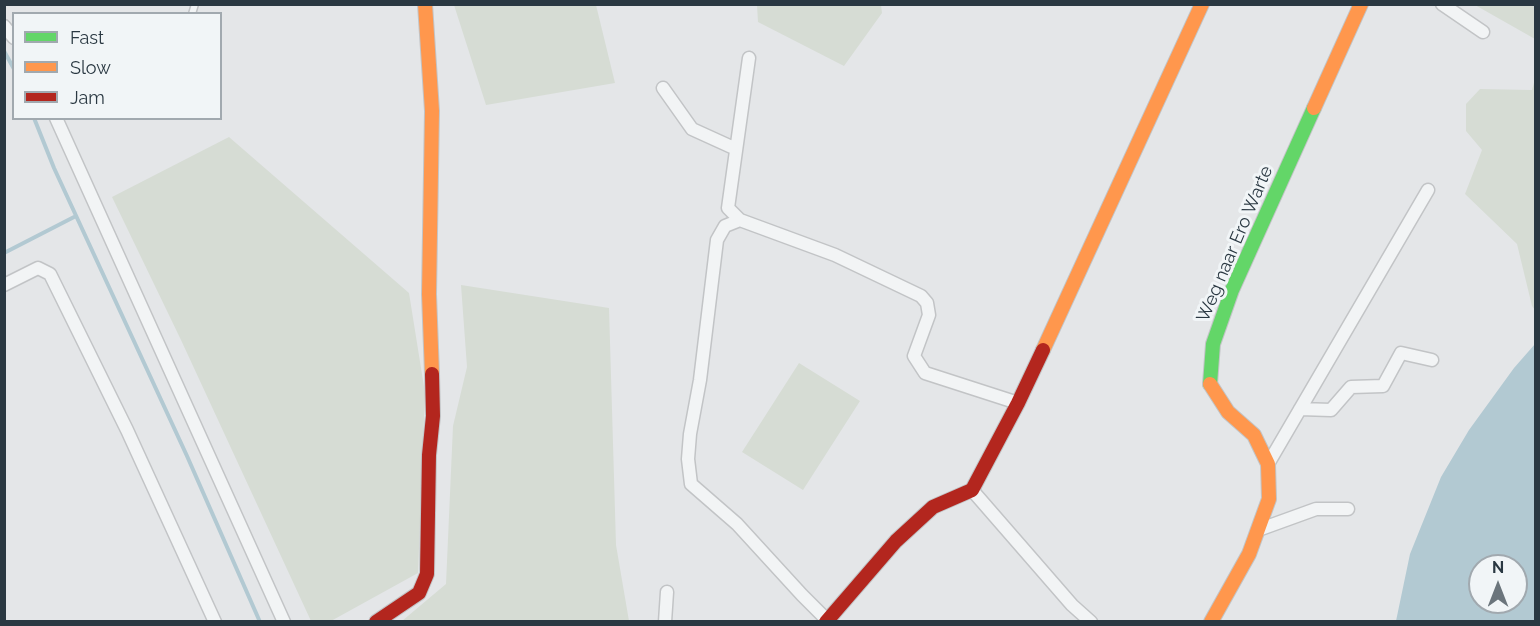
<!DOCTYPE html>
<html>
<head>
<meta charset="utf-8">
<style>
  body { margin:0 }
  #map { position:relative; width:1540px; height:626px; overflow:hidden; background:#e4e6e8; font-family:Raleway,sans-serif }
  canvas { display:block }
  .frame { position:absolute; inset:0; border:6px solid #2a3842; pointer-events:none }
  .legend { position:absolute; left:12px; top:12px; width:210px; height:108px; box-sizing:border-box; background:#f1f5f7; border:2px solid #a1a9af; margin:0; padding:8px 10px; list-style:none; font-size:18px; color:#2a3842 }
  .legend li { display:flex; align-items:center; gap:12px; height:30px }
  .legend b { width:30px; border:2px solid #a1a9af }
  .north { position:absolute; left:1468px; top:554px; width:60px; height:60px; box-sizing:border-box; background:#f1f5f7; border:2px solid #a1a9af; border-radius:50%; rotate:0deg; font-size:16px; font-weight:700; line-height:24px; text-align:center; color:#2a3842 }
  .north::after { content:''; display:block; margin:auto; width:21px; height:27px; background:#6b757c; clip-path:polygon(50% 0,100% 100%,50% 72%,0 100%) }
</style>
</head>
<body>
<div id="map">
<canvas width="1540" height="626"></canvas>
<div class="frame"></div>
<ul class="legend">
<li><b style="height:8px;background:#63d668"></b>Fast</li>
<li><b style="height:8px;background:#ff974d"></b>Slow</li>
<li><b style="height:8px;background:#b3261e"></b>Jam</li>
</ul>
<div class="north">N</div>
</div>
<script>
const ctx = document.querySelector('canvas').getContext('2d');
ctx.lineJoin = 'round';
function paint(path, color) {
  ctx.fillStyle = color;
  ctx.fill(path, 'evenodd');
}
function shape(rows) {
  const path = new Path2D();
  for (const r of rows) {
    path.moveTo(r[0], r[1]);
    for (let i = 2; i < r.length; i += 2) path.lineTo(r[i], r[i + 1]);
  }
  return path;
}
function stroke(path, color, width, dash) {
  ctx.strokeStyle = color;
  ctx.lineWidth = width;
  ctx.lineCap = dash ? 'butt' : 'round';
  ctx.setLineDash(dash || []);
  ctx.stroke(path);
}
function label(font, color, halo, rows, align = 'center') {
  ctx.font = font + ' Raleway,sans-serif';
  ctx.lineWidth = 6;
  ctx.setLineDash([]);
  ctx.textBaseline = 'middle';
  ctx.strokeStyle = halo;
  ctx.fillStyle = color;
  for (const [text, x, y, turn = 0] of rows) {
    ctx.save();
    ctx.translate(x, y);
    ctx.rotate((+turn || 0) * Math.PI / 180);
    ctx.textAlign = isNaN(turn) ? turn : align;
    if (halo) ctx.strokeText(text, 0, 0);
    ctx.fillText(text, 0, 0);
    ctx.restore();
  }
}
paint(shape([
  [454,5,596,5,615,83,486,105],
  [757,5,881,5,882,13,844,66,758,22],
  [1475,5,1535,5,1535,39],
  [1535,79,1535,310,1532,306,1517,244,1465,194,1482,150,1466,131,1466,104,1480,89,1532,90],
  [229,137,409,293,425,393,418,573,331,621,311,621,181,340,112,197],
  [461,285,609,308,616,545,629,621,402,621,446,584,453,426,467,367],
  [799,363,860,401,803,490,742,452]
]), '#d6dcd4');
paint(shape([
  [1535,344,1535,621,1396,621,1410,554,1441,477,1469,430,1514,368],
  [1480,566,1516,566,1516,602,1480,602]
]), '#b2c9d2');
stroke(shape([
  [4,51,14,69],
  [34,118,54,168,187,456,260,622],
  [4,253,76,216]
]), '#b2c9d2', 4);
const lane = shape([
  [192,14,195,4]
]);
const street = shape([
  [1442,4,1483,32],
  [4,26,14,38],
  [749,58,728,208,740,220,725,226,717,240,700,380,690,434,688,459,691,484,737,524,802,595,827,620],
  [663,88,692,129,736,149],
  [56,118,284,622],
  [740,220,835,255,921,296,927,303,929,315,914,356,925,373,1018,403],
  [4,285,38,268,50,274,127,430,215,622],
  [1300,409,1331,410,1351,387,1383,386,1401,353,1432,360],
  [1268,464,1428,190],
  [972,490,1072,605,1091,622],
  [1258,530,1316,509,1348,509],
  [665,622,667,592]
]);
const fast = shape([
  [1210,384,1213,344,1232,290,1314,108]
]);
const slow = shape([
  [425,4,432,111,429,294,432,374],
  [1314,108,1361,4],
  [1043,350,1202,4],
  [1210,384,1228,412,1254,435,1268,464,1269,499,1249,554,1211,622]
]);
const jam = shape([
  [376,622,419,593,427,574,429,455,433,416,432,374],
  [826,622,896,541,933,507,972,490,1018,403,1043,350]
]);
stroke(lane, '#c2c4c6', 9);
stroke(street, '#c2c4c6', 15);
stroke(fast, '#c2c4c6', 16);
stroke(slow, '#c2c4c6', 16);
stroke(jam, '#c2c4c6', 16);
stroke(lane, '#f2f4f5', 6);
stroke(street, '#f2f4f5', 12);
stroke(fast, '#63d668', 14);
stroke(slow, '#ff974d', 14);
stroke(jam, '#b3261e', 14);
label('18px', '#2a3842', '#f1f5f7', [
  ["Weg naar Ero Warte",1235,244,-67]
]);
</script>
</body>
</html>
